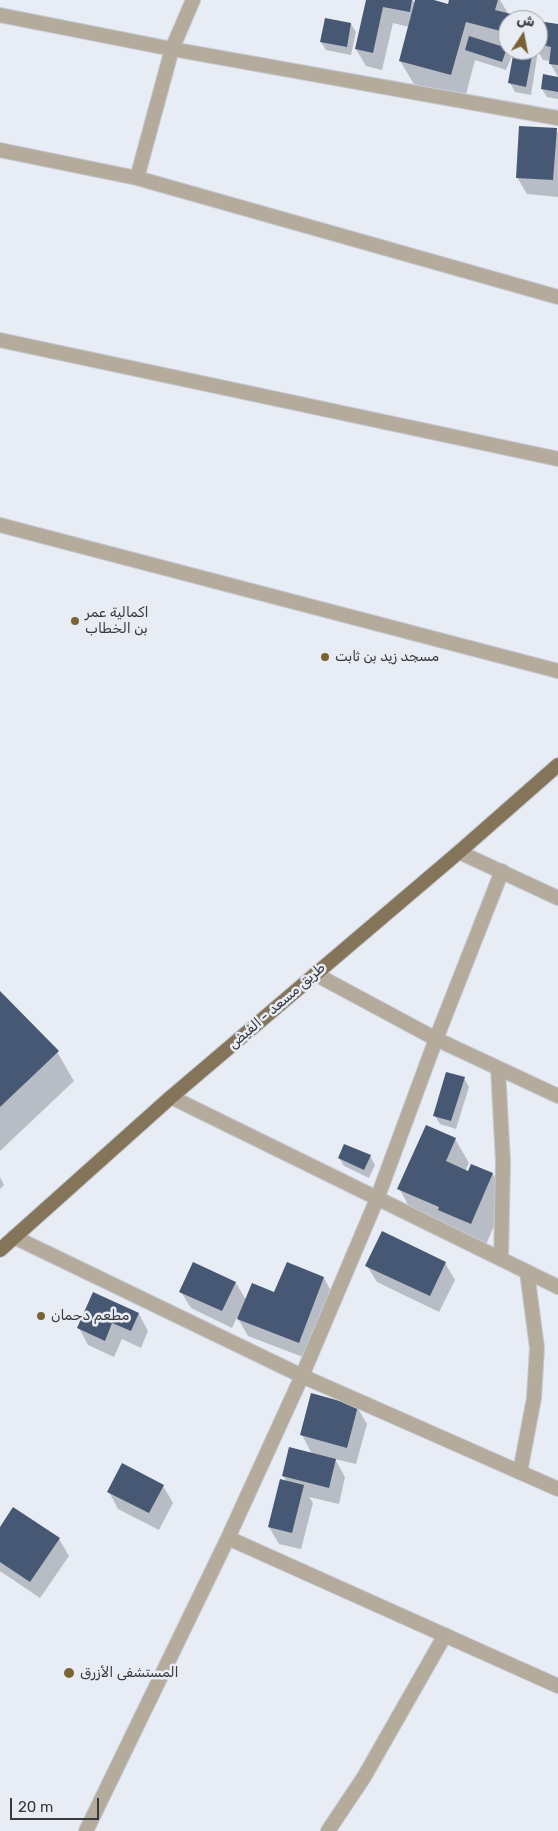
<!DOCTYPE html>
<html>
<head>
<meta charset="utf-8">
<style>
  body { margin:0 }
  #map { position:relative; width:558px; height:1831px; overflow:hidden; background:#e7ecf5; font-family:Rubik,"Noto Naskh Arabic",sans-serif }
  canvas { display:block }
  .north { position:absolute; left:498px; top:10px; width:50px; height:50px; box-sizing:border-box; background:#e7ecf5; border:1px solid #a1a5ab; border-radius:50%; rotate:11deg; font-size:14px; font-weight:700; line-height:20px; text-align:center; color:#383a3d }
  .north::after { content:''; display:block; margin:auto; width:18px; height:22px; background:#7b6233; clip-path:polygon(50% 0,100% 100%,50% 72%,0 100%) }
  .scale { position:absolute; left:10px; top:1798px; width:89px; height:22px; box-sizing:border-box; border:2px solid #383a3d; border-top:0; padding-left:6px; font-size:15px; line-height:18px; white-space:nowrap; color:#383a3d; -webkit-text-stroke:4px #e7ecf5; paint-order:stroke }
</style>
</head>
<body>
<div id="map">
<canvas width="558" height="1831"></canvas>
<div class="north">ش</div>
<div class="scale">20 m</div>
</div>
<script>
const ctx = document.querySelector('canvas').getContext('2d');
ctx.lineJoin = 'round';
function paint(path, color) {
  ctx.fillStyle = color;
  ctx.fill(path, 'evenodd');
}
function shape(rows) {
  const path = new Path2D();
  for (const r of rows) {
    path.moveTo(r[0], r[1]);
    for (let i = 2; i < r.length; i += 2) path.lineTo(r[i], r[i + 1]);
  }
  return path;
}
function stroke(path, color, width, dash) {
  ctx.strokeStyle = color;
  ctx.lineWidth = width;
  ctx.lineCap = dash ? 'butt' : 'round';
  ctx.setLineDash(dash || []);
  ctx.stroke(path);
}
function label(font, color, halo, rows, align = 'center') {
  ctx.font = font + ' Rubik,"Noto Naskh Arabic",sans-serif';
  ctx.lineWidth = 5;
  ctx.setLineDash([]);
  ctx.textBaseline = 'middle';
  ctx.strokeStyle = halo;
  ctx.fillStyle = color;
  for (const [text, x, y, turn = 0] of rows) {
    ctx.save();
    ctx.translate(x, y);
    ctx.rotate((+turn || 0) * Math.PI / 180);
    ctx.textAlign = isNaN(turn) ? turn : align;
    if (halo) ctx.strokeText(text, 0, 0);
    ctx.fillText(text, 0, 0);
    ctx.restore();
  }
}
paint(shape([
  [367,0,413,0,415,4,416,0,429,0,449,5,450,0,500,0,509,15,519,17,520,20,508,20,508,50,538,50,538,22,558,26,558,77,550,63,550,61,543,60,538,51,531,95,515,92,510,83,515,54,507,52,511,58,506,70,475,60,465,98,414,84,400,61,409,27,393,23,382,70,366,66,356,49],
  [351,24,356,32,351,55,326,50,321,42],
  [558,78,558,99,547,97,542,89],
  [556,130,558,133,558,197,527,194,517,177],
  [0,992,57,1052,74,1081,0,1151],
  [464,1078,469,1087,456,1129,440,1124,435,1116],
  [455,1139,469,1163,465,1171,469,1172,472,1165,493,1174,506,1198,485,1247,412,1212,399,1188],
  [370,1156,375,1165,369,1178,344,1166,339,1158],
  [0,1177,4,1185,0,1189],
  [445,1263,455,1280,439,1312,377,1282,367,1266],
  [324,1278,333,1295,308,1359,248,1336,237,1317,232,1328,191,1308,181,1292,236,1283,246,1300,275,1294],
  [139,1314,148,1331,141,1348,122,1339,114,1357,88,1345,79,1328],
  [357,1407,367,1424,356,1464,335,1459,345,1477,339,1504,309,1497,313,1503,301,1549,279,1544,269,1527,287,1482,283,1476,312,1454,302,1435],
  [163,1486,173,1503,159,1530,118,1509,109,1492],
  [0,1529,59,1539,69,1556,40,1598,0,1571]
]), '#0003');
paint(shape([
  [366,0,412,0,410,12,383,7,373,53,355,49],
  [415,0,434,0,448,4,449,0,498,0,495,10,519,16,518,20,508,20,508,33,466,22,451,75,399,61],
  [325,18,351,23,347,47,320,42],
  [538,21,558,24,558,65,549,64,551,47,538,44],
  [469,36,507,48,502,62,465,50],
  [514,50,533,50,526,87,508,83],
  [543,74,558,77,558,92,541,89],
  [519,126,557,128,553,180,516,178],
  [0,991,59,1051,0,1107],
  [446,1072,465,1077,451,1121,433,1116],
  [426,1125,456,1138,446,1161,468,1171,471,1164,493,1173,471,1224,438,1210,439,1207,397,1189],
  [344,1144,371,1155,364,1170,338,1158],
  [382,1231,446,1262,430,1296,365,1266],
  [193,1262,236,1282,222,1311,179,1292],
  [287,1262,324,1277,299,1343,237,1319,252,1283,274,1292],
  [93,1292,139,1313,131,1331,112,1323,105,1341,77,1328],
  [311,1393,358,1406,347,1448,300,1435],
  [289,1447,336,1459,329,1488,282,1476],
  [122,1463,164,1485,149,1513,107,1492],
  [280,1479,304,1485,292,1533,268,1527],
  [13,1507,60,1538,30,1582,0,1562,0,1527]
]), '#475875');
const minor = shape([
  [0,15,172,49,558,118],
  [0,150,137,178,558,297],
  [137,178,172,49,193,0],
  [0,340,558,459],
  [0,525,558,671],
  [459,852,558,898],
  [315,974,436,1039,558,1096],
  [498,1068,503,1162,501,1259],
  [171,1097,558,1287],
  [14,1237,302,1376,558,1489],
  [520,1472,534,1398,537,1348,527,1272],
  [228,1538,558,1686],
  [86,1831,228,1538,302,1376,377,1199,436,1039,502,871],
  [328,1831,364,1777,445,1635]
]);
const primary = shape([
  [0,1250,171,1097,459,852,558,765]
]);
stroke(minor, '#c4c8d0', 16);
stroke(primary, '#c4c8d0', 16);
stroke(minor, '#b4ab9c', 14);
stroke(primary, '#84755a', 14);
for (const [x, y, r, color] of [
  [75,621,5,"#7b6233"],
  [325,657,5,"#7b6233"],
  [41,1316,5,"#7b6233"],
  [69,1673,6,"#7b6233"]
]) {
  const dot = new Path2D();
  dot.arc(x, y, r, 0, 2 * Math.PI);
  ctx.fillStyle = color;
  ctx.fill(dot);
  stroke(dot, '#e7ecf5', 2);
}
label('14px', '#383a3d', '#e7ecf5', [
  ["اكمالية عمر",85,613],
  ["بن الخطاب",85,629],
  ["مسجد زيد بن ثابت",335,657],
  ["مطعم دحمان",51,1316],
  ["المستشفى الأزرق",80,1673]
], 'left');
label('14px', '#383a3d', '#e7ecf5', [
  ["طريق مسعد - الفيض",277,1006,-41]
]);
</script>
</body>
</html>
